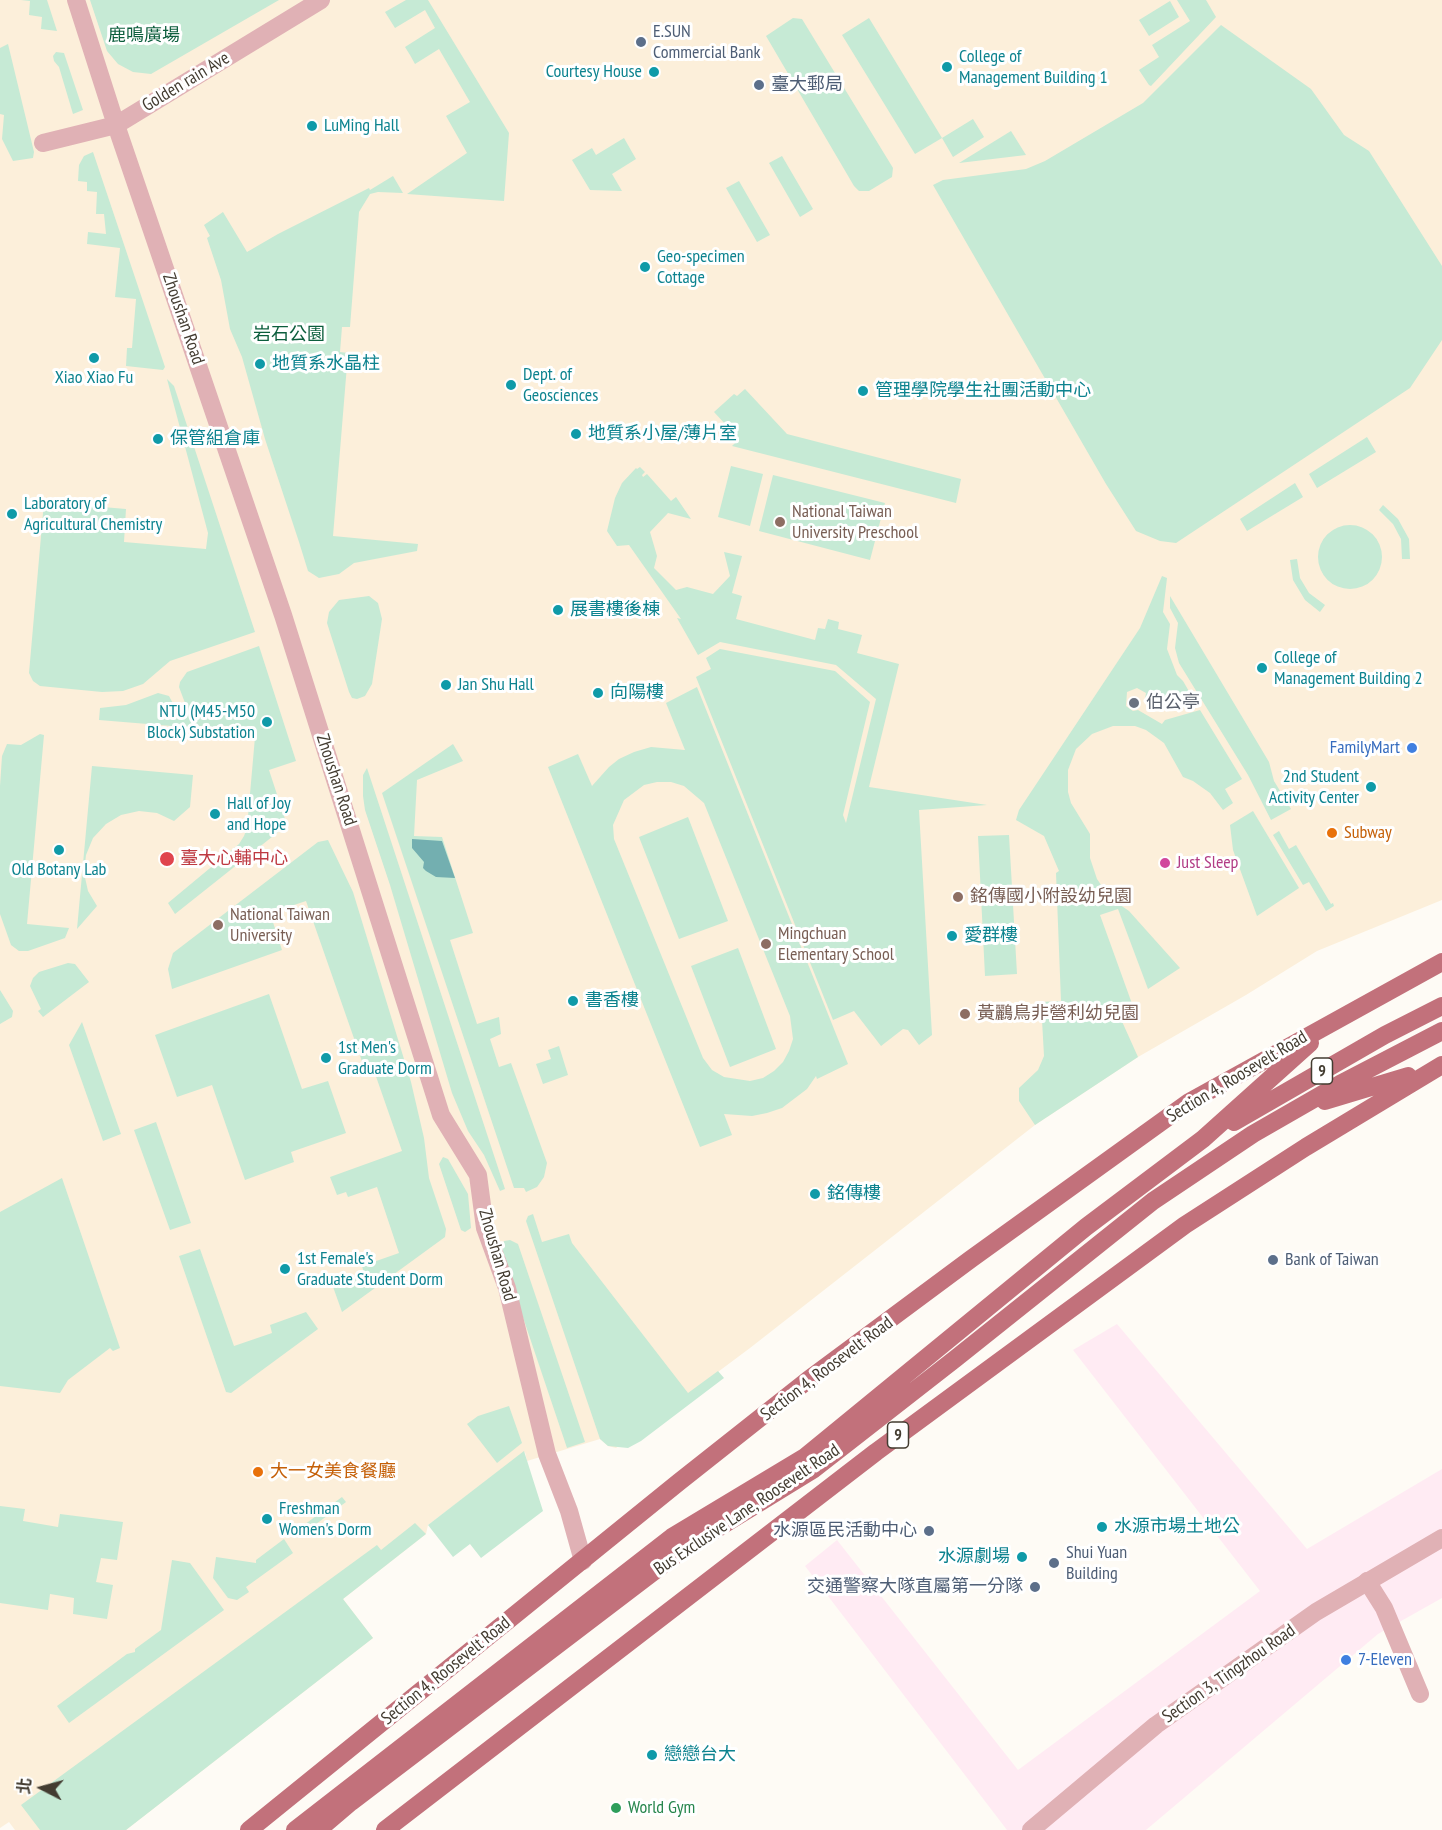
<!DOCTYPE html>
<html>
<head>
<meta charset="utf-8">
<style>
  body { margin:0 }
  #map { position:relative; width:1442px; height:1830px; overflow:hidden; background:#fefbf5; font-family:"PT Sans Narrow","Noto Sans TC",sans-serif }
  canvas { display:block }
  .north { position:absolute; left:12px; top:1758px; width:60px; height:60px; -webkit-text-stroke:4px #fff; paint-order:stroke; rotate:276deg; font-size:16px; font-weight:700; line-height:24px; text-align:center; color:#433c31 }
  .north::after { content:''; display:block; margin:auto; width:21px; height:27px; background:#433c31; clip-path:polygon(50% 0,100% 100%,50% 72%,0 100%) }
</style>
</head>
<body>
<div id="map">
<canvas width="1442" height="1830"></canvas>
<div class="north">北</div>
</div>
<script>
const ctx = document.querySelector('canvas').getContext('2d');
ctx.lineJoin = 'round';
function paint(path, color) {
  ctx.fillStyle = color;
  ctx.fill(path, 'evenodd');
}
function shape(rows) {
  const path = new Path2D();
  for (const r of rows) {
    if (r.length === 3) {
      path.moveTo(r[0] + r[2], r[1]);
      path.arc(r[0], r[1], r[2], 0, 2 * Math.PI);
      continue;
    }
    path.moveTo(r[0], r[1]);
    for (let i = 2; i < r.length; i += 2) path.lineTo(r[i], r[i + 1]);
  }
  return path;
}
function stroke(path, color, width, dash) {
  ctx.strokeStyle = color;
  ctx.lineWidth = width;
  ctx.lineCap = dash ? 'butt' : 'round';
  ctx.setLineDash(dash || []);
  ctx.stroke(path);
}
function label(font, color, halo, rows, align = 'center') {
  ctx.font = font + ' "PT Sans Narrow","Noto Sans TC",sans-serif';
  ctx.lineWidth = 6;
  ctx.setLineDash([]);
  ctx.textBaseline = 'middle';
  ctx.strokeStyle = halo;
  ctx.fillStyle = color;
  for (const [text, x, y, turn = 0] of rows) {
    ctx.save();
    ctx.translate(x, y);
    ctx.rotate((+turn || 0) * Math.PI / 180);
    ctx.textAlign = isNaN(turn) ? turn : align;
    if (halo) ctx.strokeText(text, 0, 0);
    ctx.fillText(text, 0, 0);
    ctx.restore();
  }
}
paint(shape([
  [1117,1324,1307,1549,1442,1469,1442,1598,1378,1634,1146,1830,1007,1830,805,1566,837,1540,1018,1770,1260,1591,1073,1350]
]), '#ffebf3');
paint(shape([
  [0,0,1442,0,1442,900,1317,951,1246,995,1138,1057,1035,1125,750,1348,616,1448,608,1446,600,1439,527,1461,525,1452,428,1525,426,1534,343,1599,373,1638,126,1830,15,1830,9,1822,0,1828]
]), '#fcefda');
paint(shape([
  [21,0,47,0,57,31,41,29,42,17,29,15,30,1],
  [90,0,279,0,151,74,133,72,118,64,107,51],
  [406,0,428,0,509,133,504,201,407,194,467,153,446,116,470,102,439,49,415,64,410,55,405,47,435,28,425,10,395,28,385,12],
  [1177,0,1206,0,1216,17,1151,86,1149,85,1139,70,1159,57,1152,45,1190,21],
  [1170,1,1179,17,1149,36,1139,20],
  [793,18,802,19,893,168,892,177,869,191,859,191,854,186,766,36],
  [869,18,942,138,973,119,984,137,953,157,942,138,915,154,842,35],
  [1221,25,1311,89,1344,135,1369,151,1442,266,1442,340,1410,388,1176,543,1160,541,1136,531,1106,484,933,185,943,180,1026,169,1045,161,1143,103],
  [8,44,34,152,33,158,13,161,2,139,4,115,0,114,0,48],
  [56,52,64,53,83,110,73,114,59,67,54,61,53,56],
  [1011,131,1026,155,959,163],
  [624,138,636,159,612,174,622,191,590,190,572,160,592,148,596,155],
  [93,152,165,367,163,370,126,366,127,348,132,348,136,299,115,297,120,248,87,244,88,232,106,234,104,214,96,214,97,192,87,191,87,182,78,181,79,165,84,156],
  [782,156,813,209,800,217,769,163],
  [393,176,403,193,378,192,370,194,359,212,350,327,342,327,340,352,348,353,333,536,418,544,417,551,354,563,339,574,319,578,308,571,299,542,265,439,242,357,230,329,221,280,207,238,210,236,204,225,223,212,247,252,278,234,369,188,370,190],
  [739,181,770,235,757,242,726,188],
  [167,379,174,386,255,632,170,661,143,684,123,691,102,692,40,686,33,681,29,673,44,502,126,509,124,542,206,549,208,533],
  [745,389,787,434,961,479,956,503,732,446,739,439,714,412,734,394,737,396],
  [1367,437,1376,452,1317,488,1309,474],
  [731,466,763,474,750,526,718,517],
  [640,467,645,472,642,475,643,477,647,474,671,501,676,497,691,519,668,513,650,532,657,556,654,568,676,590,687,587,713,594,730,576,724,552,742,556,732,593,742,596,736,619,815,640,818,628,825,629,828,619,839,622,838,629,862,635,857,653,899,664,869,787,987,805,919,810,932,1035,919,1045,908,1030,903,1029,881,1046,854,1011,833,1020,696,677,711,669,706,658,720,649,835,671,870,702,843,815,846,823,876,699,836,665,720,642,698,655,677,618,681,619,629,545,617,546,607,531,615,498,622,483,636,468,637,469],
  [773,475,885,503,870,560,759,531],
  [1295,483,1303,497,1247,531,1240,519],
  [1383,505,1398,519,1409,539,1410,559,1402,559,1401,539,1393,524,1379,510],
  [1350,557,32],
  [1297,559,1300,578,1309,593,1325,605,1320,612,1305,600,1293,580,1290,560],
  [1162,576,1167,578,1163,612,1170,624,1167,649,1177,675,1183,681,1194,700,1163,709,1145,699,1146,693,1137,688,1127,692,1126,706,1133,711,1138,710,1162,724,1165,720,1200,710,1242,779,1225,789,1233,803,1223,810,1210,793,1193,781,1183,777,1164,743,1146,730,1135,726,1113,726,1092,734,1076,749,1068,770,1068,792,1071,803,1090,834,1090,858,1097,879,1110,898,1129,911,1180,968,1148,989,1118,909,1100,915,1135,1012,1120,1017,1138,1057,1035,1125,1019,1101,1019,1088,1038,1070,1044,1056,1041,1002,1061,1001,1056,873,1059,871,1044,836,1016,820,1019,810,1140,628],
  [369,596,378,603,382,619,372,684,365,696,357,699,352,698,349,692,327,623,329,612,339,600],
  [1170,596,1269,762,1274,781,1291,809,1271,820,1248,775,1179,663,1175,648,1178,623,1170,608],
  [259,646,296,761,269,770,287,825,175,914,168,903,239,844,244,836,247,828,255,737,196,732,196,728,99,720,100,708,126,705,158,693,169,696,179,715,188,711,179,687,180,682,187,672],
  [697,687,848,1064,817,1079,816,1076,807,1089,782,1108,767,1113,752,1116,724,1114,732,1135,700,1147,548,767,578,754,592,786,609,767,619,759,634,752,651,747,685,750,666,703],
  [657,782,671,782,684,786,704,803,790,1016,793,1039,789,1051,783,1062,774,1071,763,1078,750,1081,724,1077,712,1070,703,1058,614,839,613,825,624,800,644,785],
  [40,734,44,735,27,924,69,928,65,938,28,951,19,951,11,945,0,914,0,786,2,756,7,744,21,745],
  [453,744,463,761,417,780,414,836,442,837,473,933,450,940,477,1024,499,1017,501,1034,490,1039,499,1067,511,1063,547,1163,544,1177,537,1187,526,1192,524,1188,514,1188,382,793],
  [92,766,193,775,190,807,174,821,157,813,139,811,121,815,106,824,93,838,86,855,84,873,88,891,97,906,77,929],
  [367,768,505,1189,500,1191,484,1155,468,1131,452,1093,390,885,365,810,363,796,363,775],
  [1253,811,1299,888,1257,916,1233,850,1230,825],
  [688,817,728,921,679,939,639,837],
  [1279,831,1289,849,1296,845,1331,904,1333,903,1334,906,1326,911,1309,882,1303,885,1273,835],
  [1009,835,1017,974,985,976,978,836],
  [328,840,353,892,411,1082,424,1138,429,1178,446,1229,445,1237,342,1312,332,1284,364,1273,362,1266,399,1253,377,1187,348,1197,346,1192,337,1195,330,1177,402,1151,372,1065,364,1067,306,901,270,913,282,950,172,989,168,969,173,953,318,842],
  [738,948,776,1049,730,1067,691,966],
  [68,963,75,964,89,982,43,1017,38,1011,41,1009,30,986,33,978,39,972],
  [0,990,13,1011,12,1017,0,1024],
  [269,994,302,1089,328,1081,346,1133,291,1152,294,1162,245,1180,212,1085,177,1097,155,1035],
  [82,1022,121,1134,103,1141,69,1045],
  [559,1046,568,1075,543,1084,536,1064,551,1059,548,1050],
  [156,1122,191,1223,170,1230,134,1130],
  [443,1157,448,1159,468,1194,471,1228,465,1232,461,1230,439,1164],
  [62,1178,120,1348,113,1351,110,1348,68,1380,60,1393,0,1386,0,1212],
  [533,1214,542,1242,569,1234,572,1243,688,1393,718,1371,724,1378,641,1441,628,1448,608,1446,600,1439,526,1221,528,1216],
  [510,1240,518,1244,585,1442,567,1448,500,1249,504,1241],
  [200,1249,234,1346,272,1333,270,1325,306,1312,318,1329,231,1393,226,1392,179,1256],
  [509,1406,522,1443,497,1463,467,1424,478,1416],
  [524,1451,543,1511,481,1558,470,1544,453,1557,428,1525],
  [342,1497,346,1502,297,1538,293,1533],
  [0,1506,25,1509,23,1521,58,1527,60,1514,123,1522,117,1560,101,1558,96,1582,113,1585,107,1619,73,1614,74,1598,50,1594,48,1610,0,1603],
  [415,1523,426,1534,343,1599,373,1638,126,1830,40,1830,21,1805,377,1545,381,1550],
  [284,1539,293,1553,246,1587,249,1592,237,1600,228,1598,213,1578,216,1557,256,1563,256,1560],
  [172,1560,190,1563,224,1610,69,1723,57,1706,127,1654,135,1652,135,1649,161,1630]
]), '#c6ead5');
paint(shape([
  [412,839,442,841,455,878,436,877,426,871,423,868,424,862,412,848]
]), '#73afb0');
stroke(shape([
  [76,0,116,125,283,615,441,1115,478,1175,485,1228,507,1288,547,1454,569,1511,583,1561],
  [43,143,116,125,321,0],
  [1367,1581,1384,1608,1420,1694]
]), '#e0b1b5', 18);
stroke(shape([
  [1031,1830,1156,1725,1316,1612,1442,1538]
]), '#e0b1b5', 18);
stroke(shape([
  [1325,1101,1408,1076],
  [1234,1122,1385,1035,1442,1006],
  [249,1830,679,1482,808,1380,971,1259,1189,1102,1442,962],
  [295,1830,672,1537,805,1457,1086,1227,1203,1139,1310,1043],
  [318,1830,351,1802,682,1550,814,1469,955,1359,1153,1201,1253,1134,1340,1084,1442,1031],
  [385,1830,876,1452,1185,1225,1306,1147,1442,1065]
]), '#c2717b', 18);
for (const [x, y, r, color] of [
  [641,42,6,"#5c6f8a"],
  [947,67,6,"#0f9aa8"],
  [654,72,6,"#0f9aa8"],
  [759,85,6,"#5c6f8a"],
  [312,126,6,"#0f9aa8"],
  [645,267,6,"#0f9aa8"],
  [94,358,6,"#0f9aa8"],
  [260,364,6,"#0f9aa8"],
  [511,385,6,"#0f9aa8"],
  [863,391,6,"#0f9aa8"],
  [576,434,6,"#0f9aa8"],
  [158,439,6,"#0f9aa8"],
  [12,514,6,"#0f9aa8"],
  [780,522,6,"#8d6e63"],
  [558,610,6,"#0f9aa8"],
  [1262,668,6,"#0f9aa8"],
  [446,685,6,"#0f9aa8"],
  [598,693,6,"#0f9aa8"],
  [1134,703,6,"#6b7280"],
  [267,722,6,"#0f9aa8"],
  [1412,748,6,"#3f7fe0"],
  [1371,787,6,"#0f9aa8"],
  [215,814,6,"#0f9aa8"],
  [1332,833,6,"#e8710a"],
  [59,850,6,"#0f9aa8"],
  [167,859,8,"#e0444e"],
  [1165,863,6,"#d1479c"],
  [958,897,6,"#8d6e63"],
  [218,925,6,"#8d6e63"],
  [952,936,6,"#0f9aa8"],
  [766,944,6,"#8d6e63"],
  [573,1001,6,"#0f9aa8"],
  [965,1014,6,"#8d6e63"],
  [326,1058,6,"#0f9aa8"],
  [815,1194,6,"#0f9aa8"],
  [1273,1260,6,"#5c6f8a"],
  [285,1269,6,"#0f9aa8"],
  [258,1472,6,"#e8710a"],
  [267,1519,6,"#0f9aa8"],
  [1102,1527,6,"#0f9aa8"],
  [929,1531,6,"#5c6f8a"],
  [1022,1557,6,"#0f9aa8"],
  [1054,1563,6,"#5c6f8a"],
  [1035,1587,6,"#5c6f8a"],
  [1346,1660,6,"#3f7fe0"],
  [652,1755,6,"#0f9aa8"],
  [616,1808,6,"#2e9e5b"]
]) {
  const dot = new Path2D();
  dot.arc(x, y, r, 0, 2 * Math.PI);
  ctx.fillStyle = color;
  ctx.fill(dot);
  stroke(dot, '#fff', 2);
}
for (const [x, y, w] of [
  [1322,1071,21],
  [898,1435,21]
]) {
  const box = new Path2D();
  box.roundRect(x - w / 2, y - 13, w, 26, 4.5);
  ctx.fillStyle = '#fff';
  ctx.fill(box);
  stroke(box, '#433c31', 1.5);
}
label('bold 16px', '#433c31', null, [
  ["9",1322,1071],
  ["9",898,1435]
]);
label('18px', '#4e5e75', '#fff', [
  ["E.SUN",653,32],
  ["Commercial Bank",653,53],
  ["臺大郵局",771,85],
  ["Bank of Taiwan",1285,1260],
  ["水源區民活動中心",917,1531,"right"],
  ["Shui Yuan",1066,1553],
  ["Building",1066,1574],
  ["交通警察大隊直屬第一分隊",1023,1587,"right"]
], 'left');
label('18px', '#0c5e3d', '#fff', [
  ["鹿鳴廣場",144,36],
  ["岩石公園",289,335]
]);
label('18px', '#0d838f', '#fff', [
  ["College of",959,57],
  ["Management Building 1",959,78],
  ["Courtesy House",642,72,"right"],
  ["LuMing Hall",324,126],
  ["Geo-specimen",657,257],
  ["Cottage",657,278],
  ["地質系水晶柱",272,364],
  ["Dept. of",523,375],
  ["Geosciences",523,396],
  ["Xiao Xiao Fu",94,378,"center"],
  ["管理學院學生社團活動中心",875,391],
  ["地質系小屋/薄片室",588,434],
  ["保管組倉庫",170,439],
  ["Laboratory of",24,504],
  ["Agricultural Chemistry",24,525],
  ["展書樓後棟",570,610],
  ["College of",1274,658],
  ["Management Building 2",1274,679],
  ["Jan Shu Hall",458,685],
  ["向陽樓",610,693],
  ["NTU (M45-M50",255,712,"right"],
  ["Block) Substation",255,733,"right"],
  ["2nd Student",1359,777,"right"],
  ["Activity Center",1359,798,"right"],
  ["Hall of Joy",227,804],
  ["and Hope",227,825],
  ["Old Botany Lab",59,870,"center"],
  ["愛群樓",964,936],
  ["書香樓",585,1001],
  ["1st Men's",338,1048],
  ["Graduate Dorm",338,1069],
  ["銘傳樓",827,1194],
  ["1st Female's",297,1259],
  ["Graduate Student Dorm",297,1280],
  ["Freshman",279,1509],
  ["Women's Dorm",279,1530],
  ["水源市場土地公",1114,1527],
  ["水源劇場",1010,1557,"right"],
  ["戀戀台大",664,1755]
], 'left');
label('18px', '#433c31', '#fff', [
  ["Golden rain Ave",186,82,-31],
  ["Zhoushan Road",183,319,71],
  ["Zhoushan Road",336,780,72],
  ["Section 4, Roosevelt Road",1237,1077,-31],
  ["Zhoushan Road",497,1255,74],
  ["Section 4, Roosevelt Road",827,1369,-37],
  ["Bus Exclusive Lane, Roosevelt Road",747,1510,-34],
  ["Section 4, Roosevelt Road",446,1671,-39],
  ["Section 3, Tingzhou Road",1229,1674,-35]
]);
label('18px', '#785e54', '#fff', [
  ["National Taiwan",792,512],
  ["University Preschool",792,533],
  ["銘傳國小附設幼兒園",970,897],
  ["National Taiwan",230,915],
  ["University",230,936],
  ["Mingchuan",778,934],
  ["Elementary School",778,955],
  ["黃鸝鳥非營利幼兒園",977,1014]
], 'left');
label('18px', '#5b616d', '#fff', [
  ["伯公亭",1146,703]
], 'left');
label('18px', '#366cbe', '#fff', [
  ["FamilyMart",1400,748],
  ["7-Eleven",1358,1660,"left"]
], 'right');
label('18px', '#c56008', '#fff', [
  ["Subway",1344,833],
  ["大一女美食餐廳",270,1472]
], 'left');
label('18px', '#be3a42', '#fff', [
  ["臺大心輔中心",180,859]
], 'left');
label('18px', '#b23c85', '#fff', [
  ["Just Sleep",1177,863]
], 'left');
label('18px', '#27864d', '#fff', [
  ["World Gym",628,1808]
], 'left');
</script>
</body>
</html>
